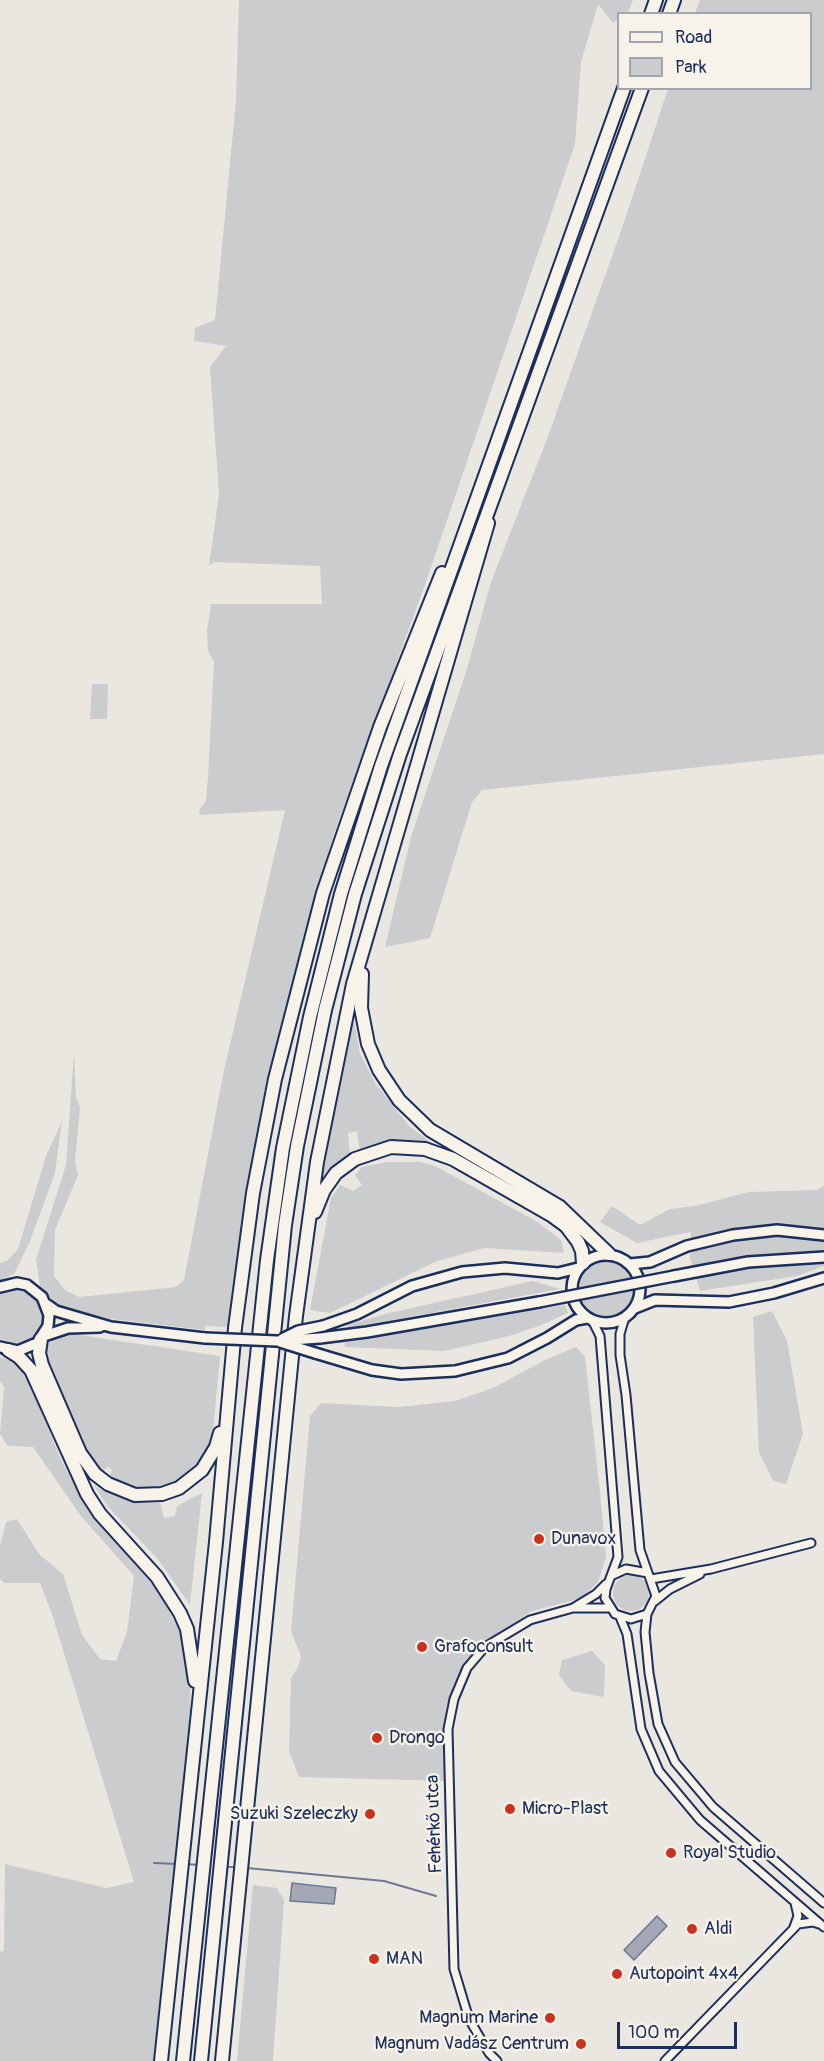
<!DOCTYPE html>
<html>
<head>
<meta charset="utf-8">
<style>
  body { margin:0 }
  #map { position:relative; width:824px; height:2061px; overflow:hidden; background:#eae7e0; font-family:Pangolin,sans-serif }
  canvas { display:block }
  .legend { position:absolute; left:617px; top:12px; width:195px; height:78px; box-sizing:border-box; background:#f7f3e8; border:2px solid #9fa5b1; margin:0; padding:8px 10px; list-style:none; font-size:18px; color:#1b2f5e }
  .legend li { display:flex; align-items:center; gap:12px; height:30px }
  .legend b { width:30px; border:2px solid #9fa5b1 }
  .scale { position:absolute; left:617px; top:2022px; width:120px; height:27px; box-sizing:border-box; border:3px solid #1b2f5e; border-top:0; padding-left:8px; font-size:18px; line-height:21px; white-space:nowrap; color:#1b2f5e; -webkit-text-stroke:4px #f7f3e8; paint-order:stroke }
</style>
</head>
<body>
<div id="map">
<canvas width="824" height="2061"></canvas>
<ul class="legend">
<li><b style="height:8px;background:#f7f3e8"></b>Road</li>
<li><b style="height:16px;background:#cbcccd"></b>Park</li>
</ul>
<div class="scale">100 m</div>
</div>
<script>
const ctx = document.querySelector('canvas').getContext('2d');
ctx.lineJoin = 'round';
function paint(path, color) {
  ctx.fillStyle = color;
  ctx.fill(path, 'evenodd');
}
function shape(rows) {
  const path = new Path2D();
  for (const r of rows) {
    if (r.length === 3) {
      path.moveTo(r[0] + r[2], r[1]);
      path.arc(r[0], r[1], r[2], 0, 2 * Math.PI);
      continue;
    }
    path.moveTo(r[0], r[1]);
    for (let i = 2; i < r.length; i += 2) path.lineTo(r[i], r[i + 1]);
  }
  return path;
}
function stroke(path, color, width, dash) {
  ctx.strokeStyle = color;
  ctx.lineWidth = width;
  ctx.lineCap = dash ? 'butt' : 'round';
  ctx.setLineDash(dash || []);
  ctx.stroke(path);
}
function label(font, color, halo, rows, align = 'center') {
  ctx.font = font + ' Pangolin,sans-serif';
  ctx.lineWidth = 4.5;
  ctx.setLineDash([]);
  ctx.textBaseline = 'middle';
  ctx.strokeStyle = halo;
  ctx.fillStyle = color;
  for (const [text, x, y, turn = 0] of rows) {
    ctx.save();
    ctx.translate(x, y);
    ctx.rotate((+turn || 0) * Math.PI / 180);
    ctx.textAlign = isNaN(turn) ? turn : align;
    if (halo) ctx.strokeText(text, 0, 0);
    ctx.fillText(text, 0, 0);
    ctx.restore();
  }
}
paint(shape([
  [239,0,633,0,628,12,618,14,618,19,613,23,598,4,581,62,575,144,425,585,335,831,303,939,257,1137,229,1327,205,1326,205,1330,111,1319,58,1306,40,1286,36,1260,66,1165,74,1054,76,1098,80,1107,75,1161,78,1175,55,1230,54,1276,65,1290,79,1297,176,1287,184,1280,224,1070,285,810,200,815,199,810,206,801,208,777,214,662,208,651,207,631,211,604,322,604,320,566,214,562,209,566,219,494,210,367,226,346,194,341,195,328,215,320,236,100],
  [700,0,824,0,824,754,482,790,472,802,430,938,385,947,411,837,466,672,491,582,547,439,622,228,668,89,810,88,810,14,695,13],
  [92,684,108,684,107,719,90,719],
  [353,1016,360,1053,375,1083,410,1127,435,1145,401,1142,360,1151,357,1131,348,1133,350,1155,321,1182],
  [62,1121,55,1173,30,1241,14,1274,0,1280,0,1263,7,1261,18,1249,46,1156],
  [388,1162,419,1162,435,1166,536,1221,561,1240,564,1253,485,1248,437,1261,330,1313,310,1310,331,1198,340,1185,353,1191,362,1185,355,1175,362,1167],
  [824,1186,824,1266,797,1276,700,1291,690,1259,691,1232,637,1243,600,1222,612,1206,640,1225,670,1209,695,1206,749,1192,817,1190],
  [607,1289,28],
  [533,1281,560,1289,349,1328,347,1325,389,1313],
  [15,1287,33,1293,40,1300,44,1319,36,1336,18,1344,0,1339,0,1292],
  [565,1305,568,1313,539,1326,506,1337,443,1351,345,1347,344,1343],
  [772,1311,787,1341,803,1434,786,1484,773,1481,759,1452,753,1317],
  [73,1334,220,1356,213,1431,204,1456,192,1470,174,1483,153,1489,131,1486,109,1478,112,1470,108,1467,102,1472,97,1471,89,1459,44,1358,45,1348,51,1341,57,1336],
  [576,1347,585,1357,600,1492,606,1557,598,1582,582,1598,532,1611,484,1643,458,1679,446,1708,445,1781,299,1777,289,1751,291,1678,298,1667,301,1656,291,1631,310,1416,321,1403,399,1407,455,1401,493,1388,545,1360],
  [0,1357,15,1362,26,1375,62,1462,88,1509,159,1592,187,1646,191,1664,190,1711,156,2061,0,2061,0,1952,4,1951,5,1864,106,1888,134,1882,52,1614,40,1583,4,1583,0,1579,0,1546,6,1522,17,1519,39,1554,63,1574,82,1635,100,1659,116,1661,127,1632,134,1576,81,1516,33,1447,8,1446,0,1434,4,1387,0,1381],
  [93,1484,99,1489,130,1501,160,1503,164,1518,175,1516,177,1506,202,1493,190,1605,157,1558,108,1507],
  [631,1593,18],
  [592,1651,605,1665,604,1697,571,1691,559,1675,562,1660],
  [253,1885,277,1888,284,1900,273,2061,237,2061]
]), '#cbcccd');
const water = shape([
  [292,1883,336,1888,334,1904,290,1901,292,1883],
  [657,1916,667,1926,634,1960,624,1950,657,1916]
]);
paint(water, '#a3a8b4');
stroke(water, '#6d7892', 1.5);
stroke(shape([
  [154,1863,178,1864],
  [187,1864,199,1865],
  [226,1867,238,1867],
  [247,1868,384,1881,436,1896]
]), '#6d7892', 2);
const street = shape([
  [592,1320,600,1336,618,1557,606,1589,605,1598,615,1614,631,1619,647,1614,656,1596,640,1550,626,1395,620,1355,620,1334,625,1317],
  [613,1575,626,1569,648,1573],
  [651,1579,711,1569,811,1543],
  [655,1601,670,1589,700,1574],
  [575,1608,609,1608],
  [647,1614,645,1632,649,1673,658,1724,675,1762,713,1807,824,1903],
  [620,1617,627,1634,641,1729,659,1771,700,1820,824,1927],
  [794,1927,798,1916,795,1903],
  [497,2061,489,2053,469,2019,454,1969,448,1729,454,1699,467,1668,485,1647,530,1620,573,1608,596,1594,606,1584],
  [665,2061,798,1924,813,1922,819,1924]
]);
const secondary = shape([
  [606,1289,34],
  [630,1264,650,1262,687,1246,733,1235,777,1230,824,1235],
  [674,1276,748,1262,824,1257],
  [0,1287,17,1283,27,1285,42,1297,49,1315,48,1326,37,1343,18,1351,0,1347],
  [46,1304,56,1311,111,1327,205,1338],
  [635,1308,655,1300,729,1302,774,1293,824,1278],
  [323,1326,357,1314,412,1286,462,1272,505,1268,558,1273,578,1268],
  [44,1336,68,1328,100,1327],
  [320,1338,367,1332,539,1302],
  [315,1353,372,1370,401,1374,455,1371,508,1358,547,1338,576,1320,587,1318]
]);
const highway = shape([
  [651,14,656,0],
  [669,14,674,0],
  [362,974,361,1008,368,1044,379,1070,399,1100,430,1130,560,1207,609,1254],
  [315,1212,324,1190,336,1173,355,1159,391,1147,425,1149,453,1159,551,1215,566,1226,578,1242,582,1251,583,1263],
  [41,1339,39,1353,42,1365,80,1453,95,1474,108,1484,135,1495,162,1494,179,1488,202,1470,216,1447,220,1433],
  [8,1350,19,1357,31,1370,87,1494,100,1514,157,1577,180,1613,187,1629,195,1681],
  [161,2061,216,1542,235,1328,253,1193,275,1079,323,893,380,727,442,573],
  [183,2061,267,1260,283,1148,310,1017,341,894,381,766,624,88],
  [201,2061,285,1225,297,1146,325,1010,355,894,400,754,642,88],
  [222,2061,296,1316,317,1162,353,984,488,523]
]);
stroke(street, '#1b2f5e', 11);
stroke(secondary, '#1b2f5e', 14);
stroke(highway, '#1b2f5e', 16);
stroke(street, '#f7f3e8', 7);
stroke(secondary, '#f7f3e8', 9);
stroke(highway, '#f7f3e8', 12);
const secondaryBridge = shape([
  [539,1302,674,1276],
  [205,1338,277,1341,320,1338],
  [282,1339,298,1331,323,1326],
  [280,1342,315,1353]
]);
stroke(secondaryBridge, '#1b2f5e', 14, []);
stroke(secondaryBridge, '#f7f3e8', 9);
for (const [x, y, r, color] of [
  [539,1539,6,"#c8321e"],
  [422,1647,6,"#c8321e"],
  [377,1738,6,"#c8321e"],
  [510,1809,6,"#c8321e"],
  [370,1814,6,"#c8321e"],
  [671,1853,6,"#c8321e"],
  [692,1929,6,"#c8321e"],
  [374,1959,6,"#c8321e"],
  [617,1974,6,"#c8321e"],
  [550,2018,6,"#c8321e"],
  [581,2044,6,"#c8321e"]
]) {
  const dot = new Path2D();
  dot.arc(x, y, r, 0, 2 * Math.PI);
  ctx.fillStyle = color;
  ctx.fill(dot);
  stroke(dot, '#f7f3e8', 2);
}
label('18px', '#1b2f5e', '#f7f3e8', [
  ["Dunavox",551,1539],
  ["Grafoconsult",434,1647],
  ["Drongo",389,1738],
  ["Micro-Plast",522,1809],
  ["Suzuki Szeleczky",358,1814,"right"],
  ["Royal Studio",683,1853],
  ["Aldi",704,1929],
  ["MAN",386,1959],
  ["Autopoint 4x4",629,1974],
  ["Magnum Marine",538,2018,"right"],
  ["Magnum Vadász Centrum",569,2044,"right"]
], 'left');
label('18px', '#1b2f5e', '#f7f3e8', [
  ["Fehérkő utca",435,1824,-92]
]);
</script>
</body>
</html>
